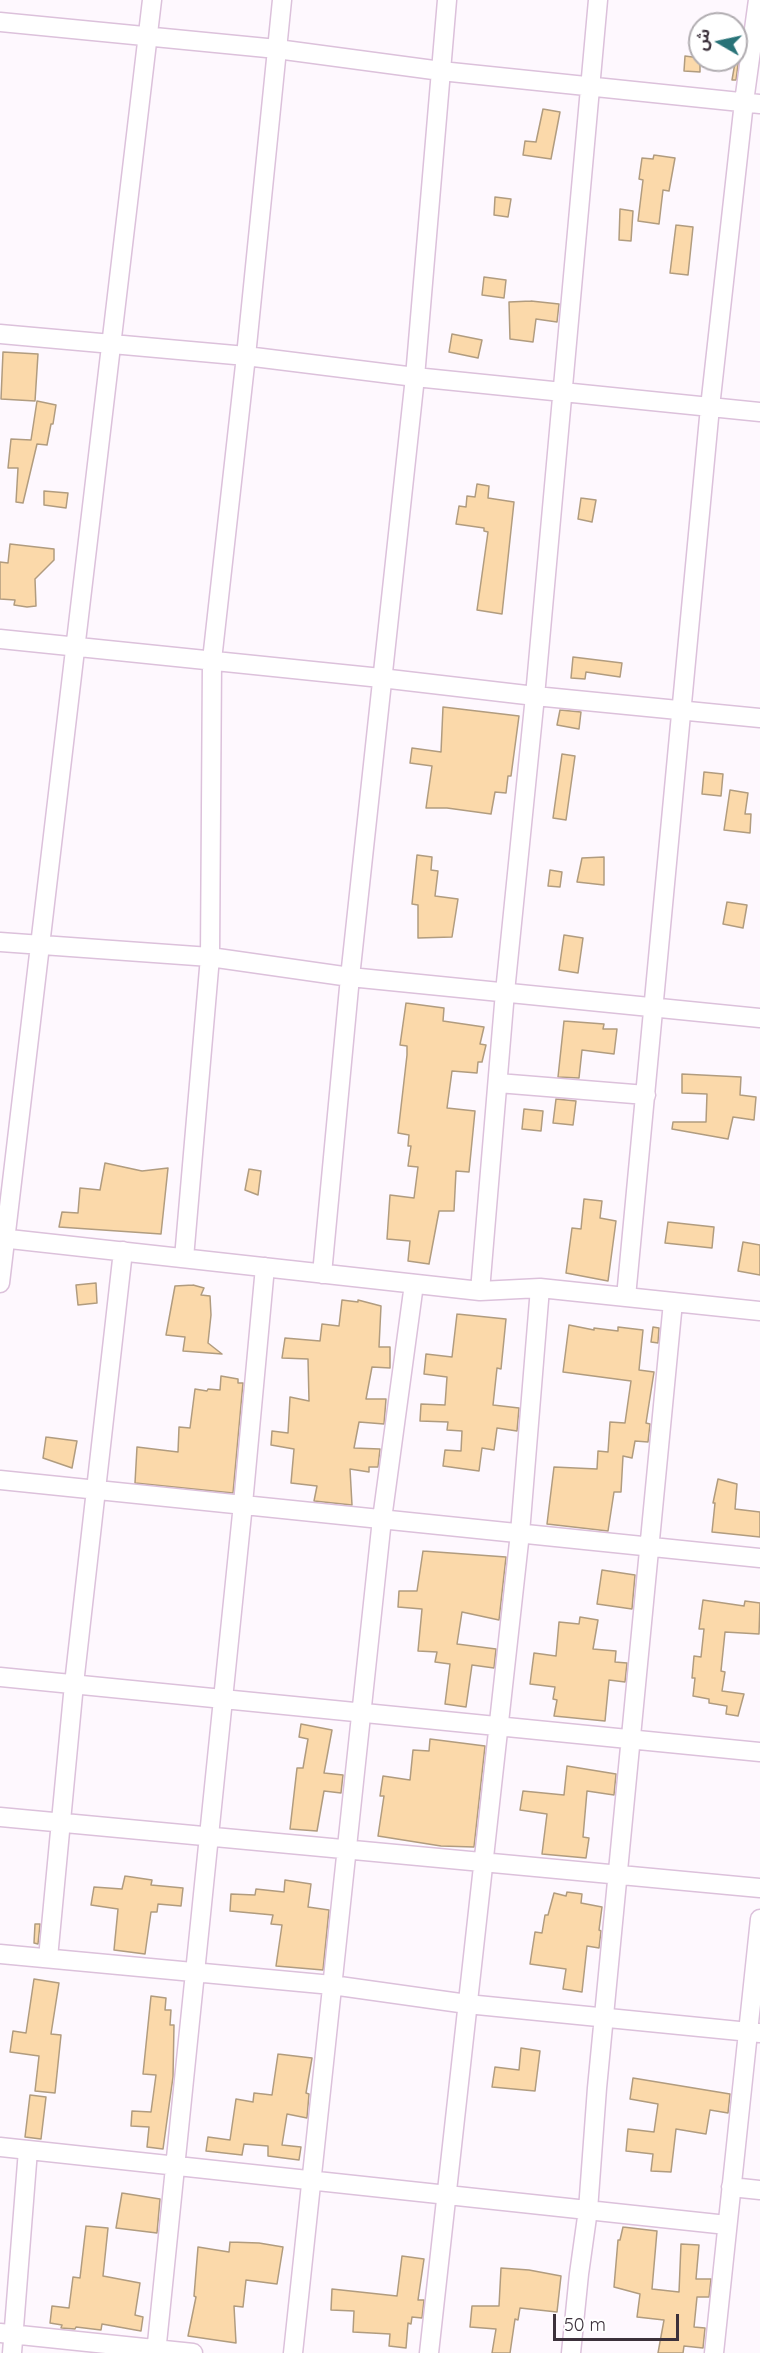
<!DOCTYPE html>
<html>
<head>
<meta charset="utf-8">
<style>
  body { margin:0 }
  #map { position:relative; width:760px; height:2353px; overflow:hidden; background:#fef8fe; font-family:Quicksand,"Noto Sans Arabic",sans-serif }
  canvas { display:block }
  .north { position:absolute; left:688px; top:12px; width:60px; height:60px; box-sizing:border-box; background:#fff; border:2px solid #b1adb1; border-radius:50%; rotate:279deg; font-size:16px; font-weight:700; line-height:24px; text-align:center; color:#3c313b }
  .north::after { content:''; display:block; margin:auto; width:21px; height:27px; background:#297378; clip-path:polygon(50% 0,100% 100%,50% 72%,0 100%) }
  .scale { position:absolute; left:553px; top:2314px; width:126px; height:27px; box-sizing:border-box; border:3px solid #3c313b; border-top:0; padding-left:8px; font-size:18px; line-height:21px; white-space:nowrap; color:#3c313b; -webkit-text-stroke:4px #fff; paint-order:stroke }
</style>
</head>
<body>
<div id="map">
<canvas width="760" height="2353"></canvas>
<div class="north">ش</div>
<div class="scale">50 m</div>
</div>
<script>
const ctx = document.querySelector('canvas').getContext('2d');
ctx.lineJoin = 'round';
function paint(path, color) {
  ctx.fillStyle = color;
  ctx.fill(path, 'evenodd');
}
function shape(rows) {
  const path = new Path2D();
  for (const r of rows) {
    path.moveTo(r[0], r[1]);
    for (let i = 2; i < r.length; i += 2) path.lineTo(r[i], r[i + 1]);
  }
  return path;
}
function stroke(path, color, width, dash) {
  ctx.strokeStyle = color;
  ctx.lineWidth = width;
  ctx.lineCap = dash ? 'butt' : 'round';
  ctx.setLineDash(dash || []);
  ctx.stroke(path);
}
const building = shape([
  [685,56,700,58,700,72,684,71,685,56],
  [736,57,739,57,736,80,732,80,736,57],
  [543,109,560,112,551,159,523,155,525,141,536,142,543,109],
  [654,155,675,158,669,191,663,190,659,224,638,221,643,180,639,179,642,158,653,159,654,155],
  [495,197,511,199,508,217,494,215,495,197],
  [620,209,633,211,631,241,619,240,620,209],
  [676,225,693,227,688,275,670,273,676,225],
  [484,277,506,280,504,298,482,295,484,277],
  [531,301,559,304,557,322,536,319,533,342,510,339,509,302,531,301],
  [452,334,482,340,478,358,449,352,452,334],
  [3,352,38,354,35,401,1,399,3,352],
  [37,401,56,405,53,424,51,424,47,445,37,444,23,503,16,502,18,468,8,468,11,439,31,440,37,401],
  [477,484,489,486,488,498,514,502,502,614,477,610,488,532,484,531,484,528,456,524,459,506,466,507,467,496,475,497,477,484],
  [44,491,68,493,66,508,44,505,44,491],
  [581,498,596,500,592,522,578,519,581,498],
  [10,544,54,549,54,560,35,579,36,606,27,607,14,605,15,600,0,599,0,562,8,563,10,544],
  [573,657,622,663,620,677,586,672,585,679,571,678,573,657],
  [443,707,519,716,511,776,508,776,506,793,495,792,491,814,447,808,426,808,432,766,410,763,412,748,441,752,443,707],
  [560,710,581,712,579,729,557,725,560,710],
  [562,754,575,756,566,820,553,818,562,754],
  [704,772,723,774,721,796,702,794,704,772],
  [730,790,748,793,745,814,751,814,750,833,724,830,730,790],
  [417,855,432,857,431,870,438,871,435,896,458,899,452,937,418,938,418,905,412,904,417,855],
  [604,857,604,885,577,882,582,858,604,857],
  [550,870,562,872,560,887,548,886,550,870],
  [727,902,747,905,743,928,723,924,727,902],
  [564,935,583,938,578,973,559,970,564,935],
  [406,1003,444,1008,443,1021,484,1027,480,1044,486,1045,482,1062,478,1062,477,1073,452,1071,447,1108,475,1111,469,1172,456,1171,454,1211,439,1211,429,1264,408,1261,410,1241,387,1239,390,1195,414,1198,418,1167,408,1166,411,1146,408,1146,409,1135,398,1133,407,1055,407,1046,400,1045,406,1003],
  [564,1021,604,1024,603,1029,617,1029,614,1054,582,1050,579,1078,558,1077,564,1021],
  [682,1074,741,1077,740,1095,756,1097,754,1120,733,1117,728,1139,672,1129,673,1122,706,1122,707,1094,682,1093,682,1074],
  [556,1099,576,1101,573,1125,553,1123,556,1099],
  [524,1109,543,1111,541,1131,522,1129,524,1109],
  [105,1163,142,1171,168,1168,161,1234,59,1227,62,1212,78,1213,80,1188,100,1190,105,1163],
  [249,1169,261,1171,258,1195,245,1190,249,1169],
  [584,1199,602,1201,600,1218,616,1221,608,1281,566,1273,572,1228,581,1229,584,1199],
  [668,1222,714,1227,712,1248,665,1243,668,1222],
  [743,1242,760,1245,760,1275,738,1271,743,1242],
  [96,1283,97,1303,78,1305,76,1285,96,1283],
  [193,1285,204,1288,201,1295,210,1296,211,1315,208,1343,222,1354,183,1351,185,1337,166,1335,175,1286,193,1285],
  [342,1300,358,1302,358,1300,381,1306,379,1347,390,1347,390,1368,372,1367,366,1399,386,1399,384,1424,359,1422,354,1448,380,1449,378,1467,369,1467,369,1472,350,1469,352,1505,314,1501,317,1486,291,1483,294,1449,271,1445,272,1431,288,1433,290,1397,309,1401,308,1359,282,1358,285,1338,320,1341,322,1324,339,1326,342,1300],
  [457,1314,506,1319,501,1369,497,1368,493,1405,519,1408,517,1431,497,1428,494,1450,482,1448,479,1471,443,1466,445,1450,461,1451,462,1431,447,1430,448,1422,420,1421,421,1404,445,1405,447,1377,424,1374,426,1354,452,1357,457,1314],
  [569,1325,594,1330,594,1328,618,1331,618,1327,643,1330,639,1370,654,1372,646,1423,650,1424,648,1442,635,1441,632,1458,623,1456,621,1492,614,1492,608,1531,547,1524,554,1467,597,1469,598,1451,608,1452,610,1422,625,1423,631,1381,563,1372,569,1325],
  [653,1327,659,1328,658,1343,651,1342,653,1327],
  [221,1376,238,1379,238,1383,243,1383,233,1493,135,1483,137,1447,178,1452,179,1427,190,1428,195,1389,207,1391,208,1389,220,1390,221,1376],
  [46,1437,77,1441,72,1468,43,1458,46,1437],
  [718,1479,737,1484,735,1509,760,1512,760,1537,712,1532,715,1503,713,1503,718,1479],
  [423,1551,506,1557,499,1620,462,1612,457,1644,496,1649,494,1668,472,1665,466,1707,445,1704,450,1664,435,1662,437,1652,418,1651,422,1609,398,1607,399,1591,417,1591,423,1551],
  [602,1570,635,1575,632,1609,597,1604,602,1570],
  [703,1600,744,1606,745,1601,760,1603,759,1634,725,1632,721,1671,725,1672,722,1691,744,1694,738,1716,726,1714,727,1706,709,1703,709,1699,693,1696,695,1678,692,1678,694,1656,701,1657,704,1629,699,1629,703,1600],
  [580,1617,598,1620,593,1649,616,1651,615,1662,627,1663,625,1682,609,1680,605,1721,554,1716,557,1700,553,1699,555,1687,530,1684,534,1653,556,1656,559,1622,579,1624,580,1617],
  [301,1724,332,1730,324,1773,343,1775,341,1793,324,1791,317,1831,290,1829,297,1768,303,1768,308,1739,299,1737,301,1724],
  [430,1739,485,1746,474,1847,441,1846,378,1836,384,1796,380,1796,383,1776,410,1780,413,1750,429,1751,430,1739],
  [567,1766,616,1774,614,1795,587,1791,583,1837,589,1838,586,1858,542,1854,547,1814,520,1810,523,1791,564,1795,567,1766],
  [125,1876,152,1880,151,1885,183,1888,181,1906,158,1904,157,1912,151,1912,145,1954,114,1950,118,1909,91,1905,94,1887,122,1889,125,1876],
  [285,1880,311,1884,308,1907,329,1910,323,1970,276,1966,282,1925,271,1924,273,1915,230,1911,231,1894,255,1895,256,1889,284,1892,285,1880],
  [567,1892,582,1894,581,1903,602,1907,599,1930,601,1931,599,1948,587,1946,582,1992,563,1989,566,1969,530,1964,535,1932,542,1933,545,1915,548,1915,554,1893,566,1896,567,1892],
  [35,1924,40,1924,38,1944,34,1943,35,1924],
  [34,1979,59,1983,51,2034,61,2035,55,2093,35,2091,39,2056,10,2052,13,2031,26,2033,34,1979],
  [151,1996,166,1998,165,2010,171,2010,170,2025,174,2025,173,2077,163,2149,147,2147,149,2127,131,2126,132,2111,151,2112,156,2075,143,2074,151,1996],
  [521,2048,540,2051,535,2091,492,2087,495,2067,519,2070,521,2048],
  [278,2054,312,2058,306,2093,309,2094,307,2118,287,2114,282,2145,301,2147,299,2160,268,2156,268,2146,244,2144,242,2155,206,2151,208,2137,230,2140,236,2099,253,2102,254,2093,272,2095,278,2054],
  [633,2078,730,2094,728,2113,710,2110,706,2134,676,2129,671,2172,651,2171,653,2154,626,2151,628,2129,654,2132,658,2104,630,2099,633,2078],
  [30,2095,46,2097,41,2139,25,2137,30,2095],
  [122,2193,160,2199,157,2233,116,2228,122,2193],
  [86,2226,108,2228,103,2276,140,2283,135,2315,143,2317,141,2331,102,2324,101,2330,76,2327,75,2329,61,2328,62,2325,50,2323,52,2306,69,2308,73,2277,80,2278,86,2226],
  [623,2227,657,2231,652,2289,679,2292,681,2244,699,2245,696,2279,711,2279,709,2297,697,2297,694,2327,705,2328,703,2348,684,2346,683,2353,658,2353,664,2320,637,2317,640,2294,614,2287,618,2240,620,2240,623,2227],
  [230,2242,259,2243,283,2247,277,2284,246,2280,243,2307,234,2306,236,2343,188,2336,196,2297,194,2296,198,2247,229,2252,230,2242],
  [402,2256,424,2259,418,2300,424,2300,422,2318,412,2317,411,2324,408,2323,406,2348,389,2346,390,2334,353,2332,354,2311,331,2310,332,2289,397,2296,402,2256],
  [501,2268,529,2270,561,2276,557,2312,520,2308,518,2320,515,2319,510,2353,492,2353,496,2329,470,2327,472,2306,499,2306,501,2268]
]);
paint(building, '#fbd9aa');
stroke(building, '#b19c7f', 1.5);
const street = shape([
  [0,22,277,49,441,71,760,104],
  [0,334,246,356,415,377,760,412],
  [0,639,381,678,535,696,760,718],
  [0,942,210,957,350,977,760,1018],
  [498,1083,646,1095],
  [0,1238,480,1291,540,1288,760,1311],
  [184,1258,210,957,212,660,246,356,282,0],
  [322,1274,350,977,415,377,447,0],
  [0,1283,152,0],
  [480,1291,505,992,535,696,598,0],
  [626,1297,710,407,744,102,758,0],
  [0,1480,760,1558],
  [0,1677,760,1752],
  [0,1817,760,1888],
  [0,1954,332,1985,467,2004,760,2033],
  [48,1958,74,1684,123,1251],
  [0,2147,727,2225],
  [731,2187,760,2190],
  [0,2333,193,2353],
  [12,2353,28,2150],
  [156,2353,243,1504,265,1267],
  [293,2353,382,1519,414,1284],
  [429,2353,520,1533,540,1288],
  [571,2353,579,2274,588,2210,597,2088,673,1302],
  [714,2353,760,1919]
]);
stroke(street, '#dcc1db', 21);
stroke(street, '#fff', 18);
</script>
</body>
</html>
